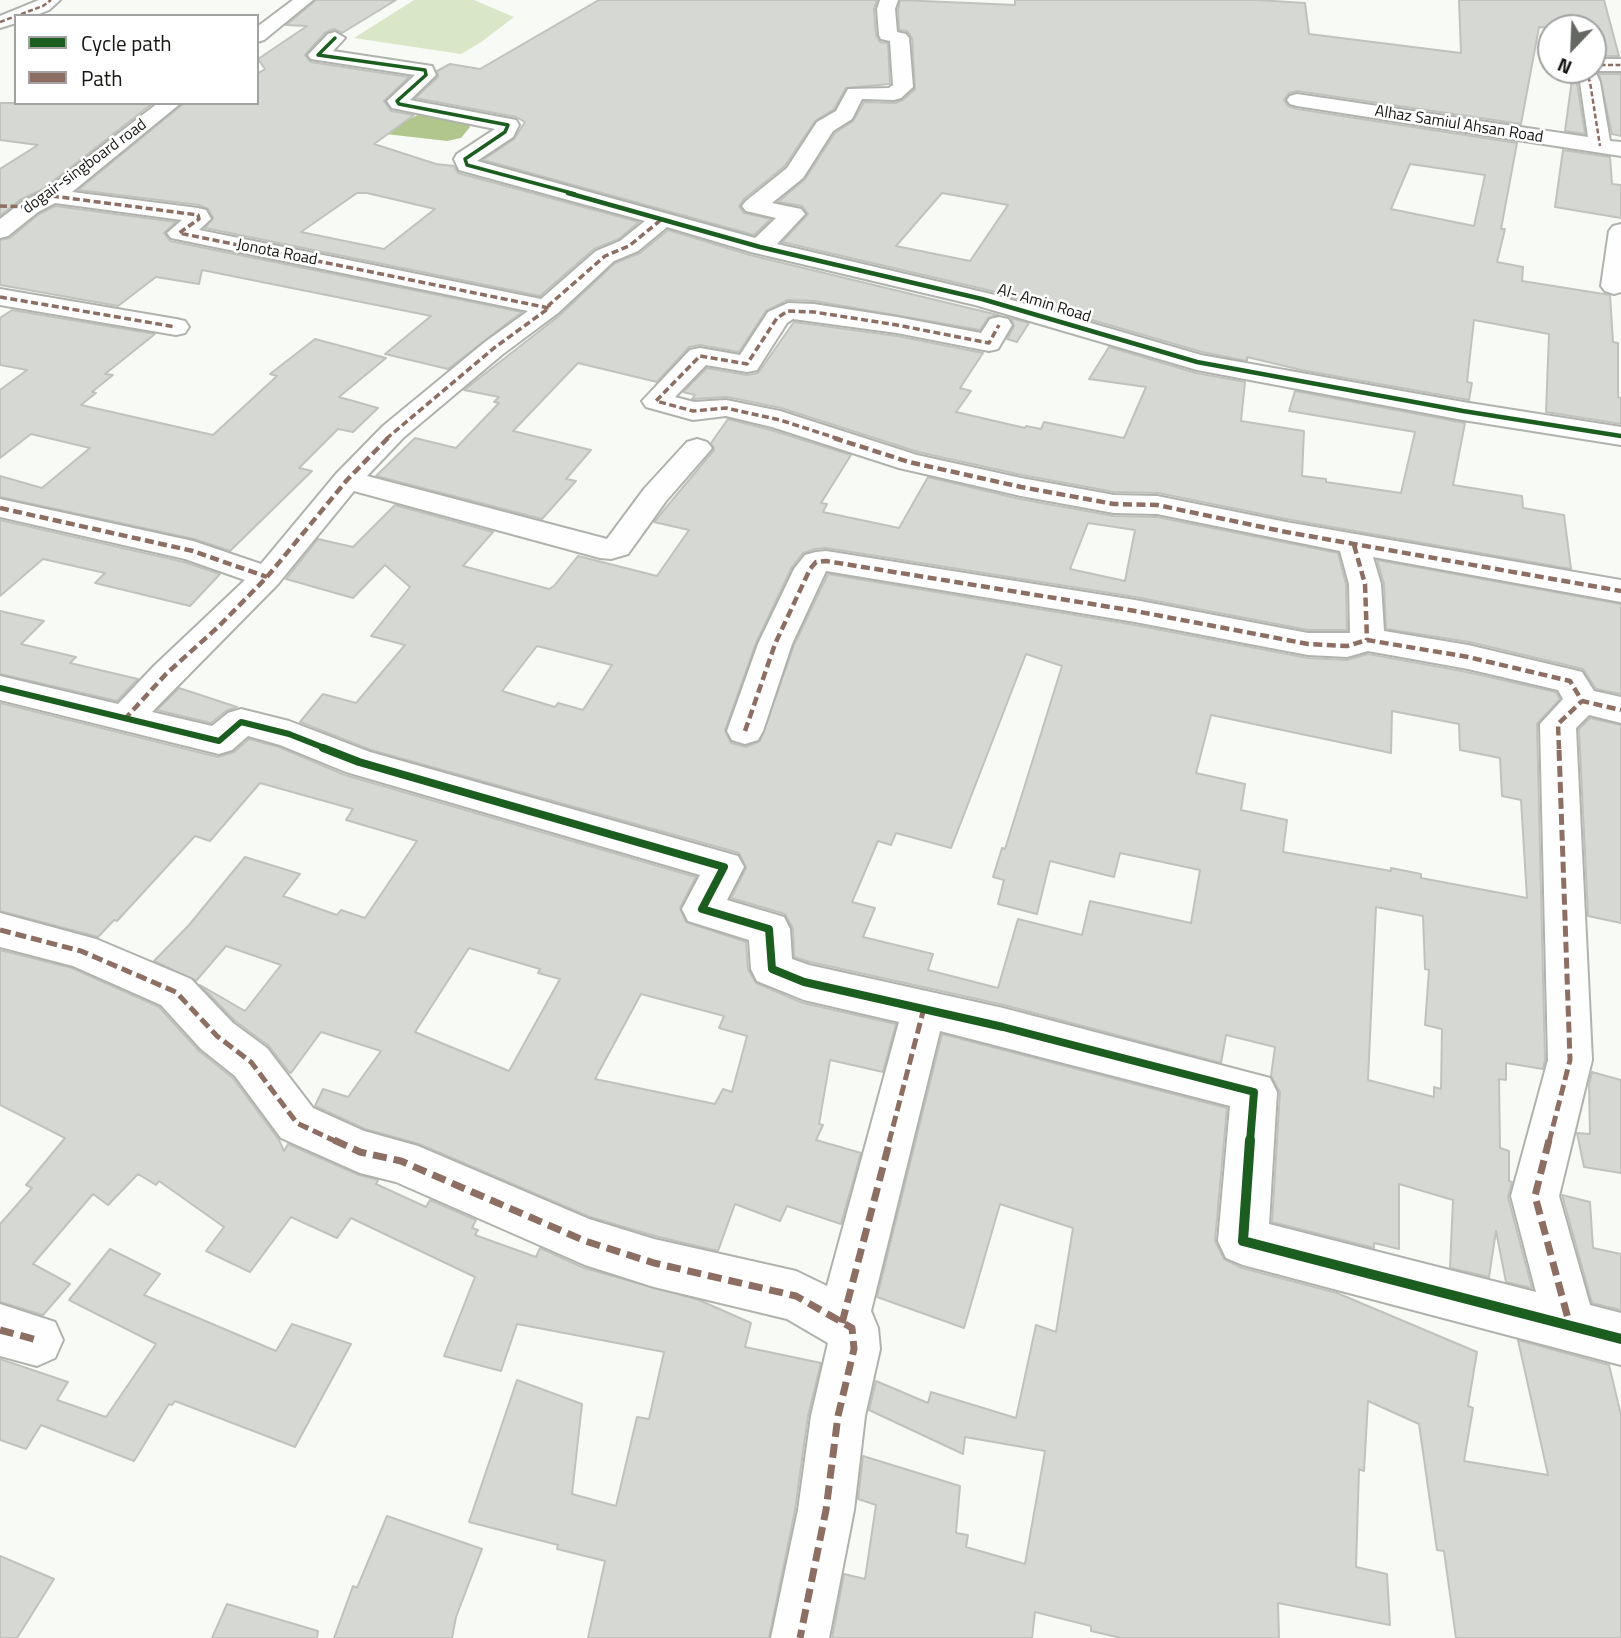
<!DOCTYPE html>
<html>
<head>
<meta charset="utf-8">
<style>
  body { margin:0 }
  #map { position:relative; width:1621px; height:1638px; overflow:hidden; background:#f8fbf5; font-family:"Titillium Web",sans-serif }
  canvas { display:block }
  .legend { position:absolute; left:14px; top:14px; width:245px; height:91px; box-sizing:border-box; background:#fff; border:2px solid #a1a2a1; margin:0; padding:9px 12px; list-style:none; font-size:21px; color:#151713 }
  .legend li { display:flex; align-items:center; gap:14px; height:35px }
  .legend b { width:35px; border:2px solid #a1a2a1 }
  .north { position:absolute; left:1537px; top:14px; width:70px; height:70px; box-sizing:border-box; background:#fff; border:2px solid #a1a2a1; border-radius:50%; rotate:203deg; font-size:19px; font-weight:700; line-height:28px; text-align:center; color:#151713 }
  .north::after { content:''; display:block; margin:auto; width:24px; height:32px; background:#646762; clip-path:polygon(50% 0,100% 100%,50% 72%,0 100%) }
</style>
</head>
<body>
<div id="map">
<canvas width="1621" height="1638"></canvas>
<ul class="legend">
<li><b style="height:9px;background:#1b5e20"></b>Cycle path</li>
<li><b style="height:9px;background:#8d6e63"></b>Path</li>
</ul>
<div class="north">N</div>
</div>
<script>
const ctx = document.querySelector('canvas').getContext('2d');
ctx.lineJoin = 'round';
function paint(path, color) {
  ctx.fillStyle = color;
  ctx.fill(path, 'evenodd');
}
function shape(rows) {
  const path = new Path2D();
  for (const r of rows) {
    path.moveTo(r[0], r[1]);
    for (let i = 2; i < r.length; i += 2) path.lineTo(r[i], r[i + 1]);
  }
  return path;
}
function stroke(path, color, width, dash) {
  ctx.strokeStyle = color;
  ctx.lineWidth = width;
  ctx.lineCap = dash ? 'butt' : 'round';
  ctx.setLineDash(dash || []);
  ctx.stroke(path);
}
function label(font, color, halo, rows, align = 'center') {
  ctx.font = font + ' "Titillium Web",sans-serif';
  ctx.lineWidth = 5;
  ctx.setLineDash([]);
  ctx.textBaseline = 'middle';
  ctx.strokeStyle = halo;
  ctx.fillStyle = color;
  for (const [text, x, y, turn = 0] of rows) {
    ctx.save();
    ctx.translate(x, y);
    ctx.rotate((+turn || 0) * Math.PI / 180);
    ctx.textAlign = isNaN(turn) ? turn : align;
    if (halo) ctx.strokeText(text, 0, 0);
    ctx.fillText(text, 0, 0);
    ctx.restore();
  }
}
paint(shape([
  [414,0,474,0,514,17,480,43,461,54,354,38]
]), '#d9e6c7');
paint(shape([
  [427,111,468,120,470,127,461,138,447,141,377,133]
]), '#b1c68d');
const building = shape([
  [316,0,396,0,342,33,334,29,326,32,305,55,311,62,409,77,384,101,391,111,414,115,374,144,436,164,454,166,458,173,639,222,619,239,594,249,540,296,205,228,213,218,208,209,199,205,78,190,184,103,257,103,257,74,265,69,258,59,307,26,286,25,316,0],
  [357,193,367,193,435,209,384,249,301,232,357,193],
  [599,0,877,0,874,9,876,35,880,42,888,43,890,84,846,88,834,109,815,121,785,166,744,199,739,206,744,213,771,219,754,235,483,160,514,139,525,122,516,117,415,98,438,77,437,71,450,64,480,69,599,0],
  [900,0,1015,5,1015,0,1258,0,1305,3,1309,34,1461,53,1459,0,1604,0,1619,56,1593,56,1593,28,1539,27,1521,124,1297,91,1289,93,1284,100,1288,106,1297,109,1517,143,1501,229,1505,229,1497,262,1523,267,1522,281,1610,295,1613,342,1618,343,1618,397,1621,398,1621,424,1546,412,1549,334,1474,320,1467,382,1472,383,1469,400,1301,370,1247,357,1247,361,1202,352,992,291,782,242,808,214,802,206,778,202,805,179,835,133,853,121,864,102,895,103,903,100,915,89,912,38,907,31,899,30,898,9,900,0],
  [1410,164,1485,175,1474,226,1391,209,1410,164],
  [942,193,1008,205,970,261,896,246,942,193],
  [1573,72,1577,83,1585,134,1565,131,1573,72],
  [1599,74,1621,74,1621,136,1612,134,1599,74],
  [0,103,153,103,43,189,20,200,0,216,0,169,38,145,0,140,0,103],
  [1563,150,1610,157,1612,184,1621,185,1621,218,1555,207,1563,150],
  [55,206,176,222,164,233,170,241,522,312,448,369,385,354,431,316,202,270,199,284,156,277,118,306,0,285,0,240,10,238,39,214,55,206],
  [668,230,750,255,998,315,988,318,980,330,814,301,788,300,766,311,739,352,700,345,689,347,657,382,578,363,513,431,591,450,566,479,576,481,542,519,376,476,415,438,456,448,499,403,494,402,499,397,464,390,560,315,615,263,640,253,668,230],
  [12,310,155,334,105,374,113,375,92,392,96,393,81,405,213,435,277,376,270,374,315,339,386,358,339,397,378,408,353,432,338,429,299,468,312,471,230,551,194,539,0,497,0,476,42,488,90,448,31,434,0,458,0,390,27,370,0,365,0,318,12,310],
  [1011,318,1029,323,1017,342,1007,339,1014,326,1011,318],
  [794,322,897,336,983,353,960,388,971,391,956,412,1025,428,1026,426,1041,429,1044,422,1124,438,1146,387,1089,379,1109,347,1196,373,1245,382,1241,421,1304,431,1302,476,1326,479,1326,482,1401,493,1415,432,1289,411,1295,391,1465,423,1453,485,1522,496,1523,508,1564,515,1571,569,1286,519,1158,493,1114,492,1022,475,918,452,781,408,727,397,694,399,692,399,695,395,683,392,707,368,747,375,758,373,794,322],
  [728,419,771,430,851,455,821,503,827,504,823,512,899,528,928,477,1020,499,1114,516,1157,517,1338,553,1346,584,1347,630,1308,630,1135,597,826,548,815,549,803,553,792,567,756,643,725,730,731,743,746,747,760,741,794,645,828,574,1135,625,1308,658,1347,660,1368,654,1467,672,1556,692,1560,699,1537,724,1545,1060,1543,1069,1506,1063,1506,1080,1499,1079,1500,1148,1509,1151,1509,1181,1512,1182,1508,1197,1532,1288,1506,1282,1496,1231,1489,1277,1450,1268,1453,1200,1399,1184,1399,1249,1374,1243,1374,1248,1272,1222,1280,1092,1271,1076,1275,1047,1226,1035,1221,1063,1004,1005,810,962,794,957,793,929,785,914,731,898,746,868,739,853,371,750,300,722,323,694,356,703,405,645,371,636,410,587,385,565,353,598,286,579,318,539,353,547,395,505,493,532,463,566,549,589,554,586,578,556,657,576,689,530,654,522,714,450,711,443,728,419],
  [1088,523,1135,530,1125,581,1070,569,1088,523],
  [537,646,612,665,583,710,558,703,555,707,502,691,537,646],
  [1026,654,1062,666,1005,849,1002,848,993,877,1004,880,998,904,1037,914,1050,861,1114,877,1120,853,1200,870,1191,923,1090,901,1082,935,1018,919,998,988,928,970,933,954,863,937,875,908,852,902,878,841,891,845,896,833,951,848,1026,654],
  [1392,711,1459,724,1460,750,1500,758,1502,796,1521,800,1527,898,1421,878,1421,874,1391,868,1391,871,1283,852,1287,820,1241,810,1245,784,1196,773,1211,715,1391,753,1392,711],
  [1376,907,1423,916,1425,969,1429,970,1425,1025,1442,1029,1441,1089,1434,1087,1434,1097,1368,1080,1376,907],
  [0,520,184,562,220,574,190,606,95,583,105,573,43,559,0,596,0,520],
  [1377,560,1621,604,1621,694,1596,689,1583,669,1469,642,1386,629,1384,584,1377,560],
  [0,611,44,621,21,644,76,657,70,663,138,679,117,701,0,674,0,611],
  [179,688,237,707,226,711,211,723,157,710,179,688],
  [0,703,218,757,234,752,249,739,279,747,345,775,696,877,680,908,686,922,746,942,748,969,756,983,803,1003,896,1024,883,1072,830,1060,819,1124,823,1125,816,1140,861,1153,841,1224,787,1206,780,1221,735,1204,718,1251,655,1236,590,1217,419,1144,365,1129,315,1106,323,1089,348,1097,381,1051,321,1032,291,1073,289,1072,269,1046,235,1021,200,985,245,1011,281,965,226,946,196,981,154,961,189,925,245,857,300,874,283,896,337,915,341,910,365,918,417,841,346,820,353,809,260,783,210,841,195,836,117,921,114,920,98,937,0,911,0,703],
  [469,948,540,969,538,973,560,979,509,1071,415,1032,469,948],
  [641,994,724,1016,719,1028,747,1036,732,1092,723,1089,715,1104,595,1079,641,994],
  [1590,718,1621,725,1621,923,1588,916,1579,729,1590,718],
  [0,950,72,968,159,1007,199,1051,233,1078,279,1140,284,1151,288,1144,359,1175,378,1180,376,1184,426,1207,430,1200,476,1220,472,1228,478,1230,475,1235,536,1257,540,1248,584,1268,699,1300,751,1323,745,1347,821,1363,808,1416,795,1510,769,1638,588,1638,605,1561,557,1549,558,1545,469,1522,517,1380,582,1404,572,1494,616,1506,637,1417,649,1419,664,1352,517,1324,501,1371,444,1356,475,1277,351,1218,337,1238,291,1217,250,1272,206,1251,224,1227,159,1181,156,1185,138,1174,108,1205,93,1194,33,1264,70,1284,43,1315,0,1302,0,1224,32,1188,26,1185,65,1138,0,1105,0,950],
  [942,1034,1227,1108,1215,1241,1224,1259,1242,1268,1337,1293,1477,1352,1468,1406,1473,1408,1464,1461,1548,1475,1518,1340,1609,1365,1621,1415,1621,1638,1456,1638,1444,1551,1437,1550,1419,1424,1368,1401,1364,1471,1359,1469,1356,1567,1387,1574,1390,1625,1278,1603,1279,1638,1121,1638,1091,1631,1091,1626,1035,1612,1032,1638,832,1638,844,1574,865,1579,876,1505,858,1499,863,1456,960,1486,956,1533,968,1535,966,1547,1025,1564,1045,1451,965,1437,963,1454,869,1410,876,1381,928,1403,931,1392,1016,1418,1036,1325,1056,1332,1073,1228,1000,1204,964,1328,877,1297,942,1034],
  [1592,1072,1621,1080,1621,1173,1584,1167,1577,1133,1590,1134,1589,1085,1592,1072],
  [1562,1195,1590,1202,1593,1248,1621,1254,1621,1310,1592,1303,1562,1195],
  [110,1249,160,1274,144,1295,276,1351,292,1324,351,1344,295,1447,175,1401,172,1405,169,1404,134,1461,41,1425,26,1449,0,1440,0,1359,68,1382,57,1400,106,1417,156,1344,69,1300,110,1249],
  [387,1516,482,1549,456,1617,452,1638,334,1638,353,1586,357,1588,387,1516],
  [0,1556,54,1579,17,1638,0,1638,0,1556],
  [227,1604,318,1631,317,1638,212,1638,227,1604]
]);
paint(building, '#d6d8d3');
stroke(building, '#c0c2bd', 2);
const minor = shape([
  [39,0,60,0,49,10,34,16,16,16,16,23,0,28,0,16,39,0],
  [293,0,313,0,264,40,257,42,257,27,293,0],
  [880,0,898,0,895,9,897,32,906,34,909,38,913,87,901,98,894,100,862,99,852,119,833,131,803,178,772,203,801,209,805,214,777,244,991,294,1201,355,1463,402,1621,427,1621,445,1463,420,1197,370,975,305,751,252,667,227,638,251,614,261,558,313,503,354,403,438,367,476,607,539,644,489,687,442,697,439,707,442,712,448,707,454,666,501,628,554,611,559,600,558,354,491,278,584,152,712,212,726,228,713,241,709,289,721,370,752,738,856,744,867,727,900,784,917,790,929,792,959,809,965,1003,1008,1270,1078,1277,1092,1269,1224,1536,1292,1511,1196,1548,1060,1540,724,1563,699,1558,690,1468,669,1368,651,1347,657,1308,655,1135,622,826,571,792,644,763,731,758,740,745,744,732,740,727,731,758,644,794,569,805,555,816,552,826,551,1135,600,1308,633,1350,633,1349,584,1340,551,1157,514,1114,513,1021,496,899,468,772,427,726,416,693,420,646,407,642,401,690,350,700,348,740,355,768,312,788,303,814,304,897,317,981,333,990,319,999,317,1008,319,1012,325,998,349,989,351,897,333,793,319,787,323,757,370,747,372,706,365,675,397,694,402,726,400,780,411,917,455,1021,478,1114,495,1157,496,1286,522,1621,580,1621,602,1373,557,1381,584,1384,631,1468,645,1570,669,1582,672,1594,691,1621,697,1621,723,1589,715,1576,728,1592,1060,1559,1196,1590,1305,1621,1313,1621,1365,1243,1265,1226,1258,1218,1241,1230,1106,940,1031,871,1311,878,1328,880,1349,865,1416,854,1510,829,1638,771,1638,798,1510,811,1416,828,1343,787,1319,654,1287,585,1265,396,1182,360,1173,281,1138,235,1076,201,1049,161,1005,73,966,0,947,0,913,96,939,191,979,233,1023,267,1048,313,1108,364,1131,418,1146,589,1219,654,1239,796,1271,827,1286,899,1022,804,1000,757,981,751,969,749,940,688,921,682,909,700,875,346,772,280,745,248,736,232,750,219,754,0,700,0,676,118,704,154,666,245,580,185,559,0,517,0,499,193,541,261,564,336,474,383,426,485,342,528,311,171,238,167,233,182,220,55,203,38,212,8,236,0,238,0,219,22,202,44,191,158,103,181,103,72,192,198,208,206,210,211,219,199,230,541,299,596,251,620,241,645,221,459,170,454,159,457,154,495,129,392,108,387,101,415,75,311,59,308,55,328,34,335,32,345,38,333,51,432,66,436,75,410,100,516,120,519,125,513,137,477,161,755,238,776,218,746,211,742,206,746,201,787,168,817,122,836,111,848,89,889,88,893,85,890,41,881,39,879,35,877,9,880,0],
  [1593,59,1621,59,1621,71,1595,71,1600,82,1610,141,1621,142,1621,156,1297,106,1290,104,1287,100,1290,96,1297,94,1588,137,1580,82,1575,70,1593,70,1593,59],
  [1621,224,1621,292,1614,294,1605,291,1601,286,1609,231,1613,226,1621,224],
  [0,289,176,319,185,321,189,327,185,333,176,335,0,305,0,289],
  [0,1304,55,1322,63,1340,55,1358,37,1366,0,1356,0,1304]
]);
stroke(minor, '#b0b2ae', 4);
paint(minor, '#fefefe');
stroke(shape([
  [0,22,43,6,51,0],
  [1593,65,1621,65],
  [1585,70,1590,82,1600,146]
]), '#8d6e63', 2.5, [5, 2.5]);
stroke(shape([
  [52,196,198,215,199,219,179,233,549,308],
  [0,206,30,207],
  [0,297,176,327],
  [386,439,494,348,549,308,549,305,605,256,629,246,662,219],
  [839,439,780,420,726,408,693,411,656,401,700,356,747,364,777,318,788,311,814,312,897,325,989,343,999,325]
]), '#8d6e63', 3.5, [7, 3.5]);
stroke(shape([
  [834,438,909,462,1021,487,1114,504,1157,505,1286,532,1621,591],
  [0,508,193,551,267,577],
  [1354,545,1365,584,1367,640],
  [124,720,166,674,218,627,267,577,347,480,388,438],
  [745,731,775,644,810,569,816,562,826,561,1135,611,1308,644,1347,646,1367,640,1468,657,1570,681,1582,701,1621,710],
  [1559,749,1558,724,1582,701]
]), '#8d6e63', 4.5, [9, 4.5]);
stroke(shape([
  [0,930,81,951,176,992,217,1036,251,1062,297,1123,337,1142],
  [889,1142,924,1008],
  [1549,1142,1570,1060,1559,748]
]), '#8d6e63', 5, [11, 5]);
stroke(shape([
  [334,1140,360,1152,401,1161,585,1241,654,1263,796,1296,852,1328,854,1349,838,1416,826,1510,800,1638],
  [1549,1140,1535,1196,1570,1326],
  [842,1323,890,1140],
  [0,1330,37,1340]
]), '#8d6e63', 7, [14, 7]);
stroke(shape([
  [335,38,318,55,425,70,426,75,397,101,399,104,508,125,505,132,465,159,467,165,575,194]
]), '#1b5e20', 3.5);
stroke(shape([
  [568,193,760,247,982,299,1197,362,1463,411,1621,436]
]), '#1b5e20', 4.5);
stroke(shape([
  [0,688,219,741,241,722,289,734,327,749]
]), '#1b5e20', 6);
stroke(shape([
  [323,748,359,762,724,867,702,909,769,929,772,969,804,982,1003,1027,1254,1092,1250,1142]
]), '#1b5e20', 8);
stroke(shape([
  [1250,1140,1243,1241,1621,1339]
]), '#1b5e20', 10);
label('16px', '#151713', '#fff', [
  ["Alhaz Samiul Ahsan Road",1459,125,9],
  ["dogair-singboard road",85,167,-36],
  ["Jonota Road",277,253,11],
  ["Al- Amin Road",1044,304,17]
]);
</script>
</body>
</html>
